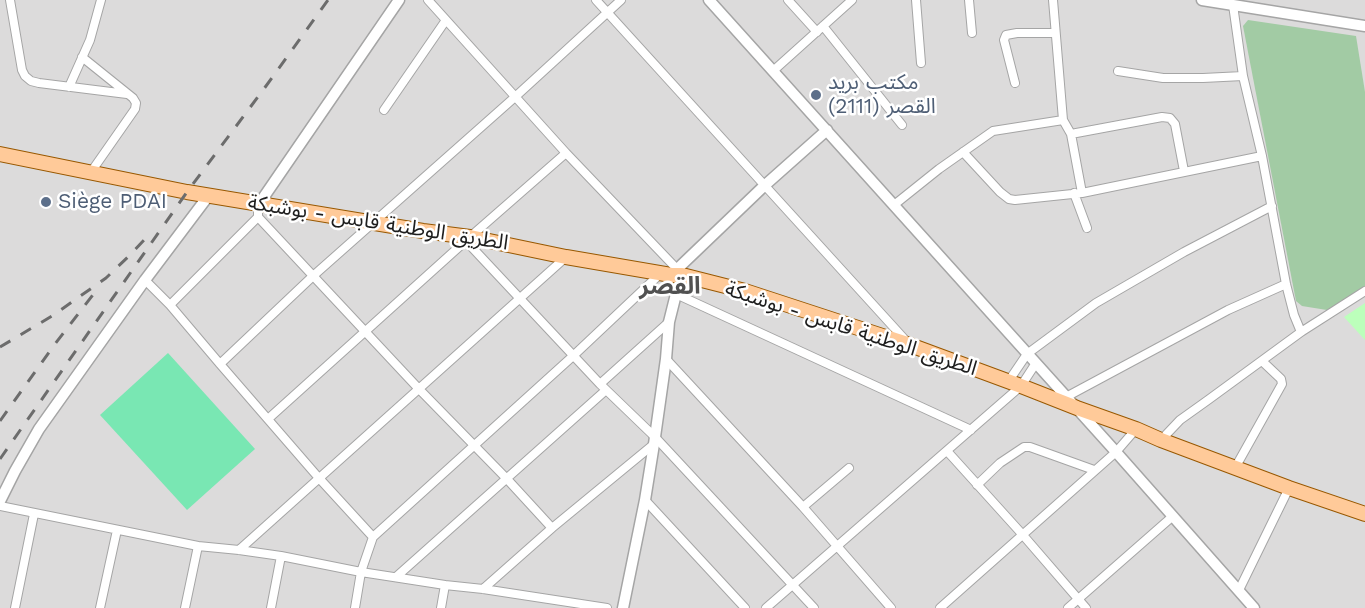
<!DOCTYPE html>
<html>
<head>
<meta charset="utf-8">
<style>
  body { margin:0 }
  canvas { display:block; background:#f0ebe3 }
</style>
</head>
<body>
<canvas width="1365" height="608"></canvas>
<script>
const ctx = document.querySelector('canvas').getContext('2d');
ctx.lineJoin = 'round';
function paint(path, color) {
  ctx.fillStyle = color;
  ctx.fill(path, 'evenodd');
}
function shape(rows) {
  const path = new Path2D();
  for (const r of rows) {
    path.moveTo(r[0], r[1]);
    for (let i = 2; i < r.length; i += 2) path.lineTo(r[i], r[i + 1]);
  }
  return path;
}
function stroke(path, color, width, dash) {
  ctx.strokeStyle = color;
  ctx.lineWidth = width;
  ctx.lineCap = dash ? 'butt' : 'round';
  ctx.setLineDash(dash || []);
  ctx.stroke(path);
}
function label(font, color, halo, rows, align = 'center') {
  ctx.font = font + ' "Work Sans","Noto Sans Arabic",sans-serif';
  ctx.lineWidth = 5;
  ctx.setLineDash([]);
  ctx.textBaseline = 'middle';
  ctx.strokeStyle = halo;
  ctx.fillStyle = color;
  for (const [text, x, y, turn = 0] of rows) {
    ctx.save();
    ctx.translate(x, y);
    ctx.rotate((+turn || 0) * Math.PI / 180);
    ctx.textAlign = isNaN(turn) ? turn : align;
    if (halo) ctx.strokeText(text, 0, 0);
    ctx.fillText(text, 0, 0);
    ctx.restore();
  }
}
paint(shape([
  [0,0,1365,0,1365,608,0,608]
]), '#dcdbdb');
paint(shape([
  [1248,20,1356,36,1365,92,1365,288,1333,311,1302,306,1296,301,1243,26]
]), '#a2cba4');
paint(shape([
  [1365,303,1365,340,1344,317]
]), '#bcffbb');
paint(shape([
  [168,353,255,449,187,510,100,415]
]), '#79e7b3');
const minor = shape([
  [10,0,22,70,25,76,31,81,39,83,127,94],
  [428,0,566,153,676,268],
  [596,0,908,343],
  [788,0,817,32],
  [916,0,921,63],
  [969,0,972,33],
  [1053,0,1063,120],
  [1233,5,1243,76,1262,156,1286,284,1294,315,1301,332],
  [823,26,902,125],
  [82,57,133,98,136,103,135,109,91,172],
  [773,71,852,0],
  [1118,71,1163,78,1203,78,1243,76],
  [1015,83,1004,40,1006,35,1017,33,1055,33],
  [69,87,90,40,101,0],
  [384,110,446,20],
  [1071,134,1162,117,1170,118,1175,124,1184,171],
  [963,152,1000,192,1009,199,1015,200,1082,193,1262,156],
  [1074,193,1087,228],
  [894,205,939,169,993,131,1063,120,1071,134,1082,193],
  [258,217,418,388,507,479,552,528],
  [466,241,600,384,655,437,814,608],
  [145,280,170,305,220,364,318,477,373,537],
  [676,294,971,430],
  [170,305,258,217,258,212],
  [666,359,803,507,891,608],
  [220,364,313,276,515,97,621,0],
  [1008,382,1027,354,1096,303,1184,252,1272,206],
  [600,384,669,322],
  [1066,397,1228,310,1286,284],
  [268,419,470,237,566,153],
  [1161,440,1180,420,1208,400,1301,332,1365,291],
  [947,451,1022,534,1086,608],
  [1235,468,1282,384,1281,379,1262,361],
  [977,485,1000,463,1024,447,1030,447,1094,470],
  [645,500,745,608],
  [0,506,198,546,239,550,281,556,361,572,445,585,483,589,607,608],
  [803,507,849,468],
  [239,550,566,257],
  [396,577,606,390],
  [483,589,552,528,654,444],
  [1239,590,1289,488],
  [15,608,34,514],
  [100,608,117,530],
  [185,608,198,546],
  [271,608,281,556],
  [355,608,361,572,373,537,573,356,661,273],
  [441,608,445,585],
  [766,608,1021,386,1036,363],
  [940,608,1116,452,1136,429],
  [1068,608,1173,516]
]);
const tertiary = shape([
  [709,0,1116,452,1254,608],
  [1202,0,1365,26],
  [259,204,399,0],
  [671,275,764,186,827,130],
  [0,501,15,471,39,429,145,280,209,195],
  [623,608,645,500,654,444,666,359,669,322,676,294,682,275]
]);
const primary = shape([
  [0,154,187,192,423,231,470,237,566,257,671,275,682,275,745,291,910,345,1021,386,1077,408,1136,429,1161,440,1289,488,1365,514]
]);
stroke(minor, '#a5a5a5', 10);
stroke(tertiary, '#a5a5a5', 13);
stroke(primary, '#985800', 16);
stroke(minor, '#fff', 8);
stroke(tertiary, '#fff', 10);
stroke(primary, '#ffca99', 14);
stroke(shape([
  [0,347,52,316,106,278,129,256,146,238],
  [0,421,55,344,99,287],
  [0,459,187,192,266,86,328,0]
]), '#6c6c6c', 3, [12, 12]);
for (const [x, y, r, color] of [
  [816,95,6,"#5c6f8a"],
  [46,202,6,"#5c6f8a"]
]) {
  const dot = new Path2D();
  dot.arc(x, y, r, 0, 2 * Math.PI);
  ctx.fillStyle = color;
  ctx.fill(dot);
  stroke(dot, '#fff', 2);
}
label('21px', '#4e5e75', '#fff', [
  ["مكتب بريد",828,83],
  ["القصر (2111)",828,107],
  ["Siège PDAI",58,202]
], 'left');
label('21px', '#1e1e1e', '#fff', [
  ["الطريق الوطنية قابس - بوشبكة",378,223,9],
  ["الطريق الوطنية قابس - بوشبكة",851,329,18]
]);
label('bold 24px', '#515151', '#fff', [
  ["القصر",670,287]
]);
</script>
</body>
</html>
